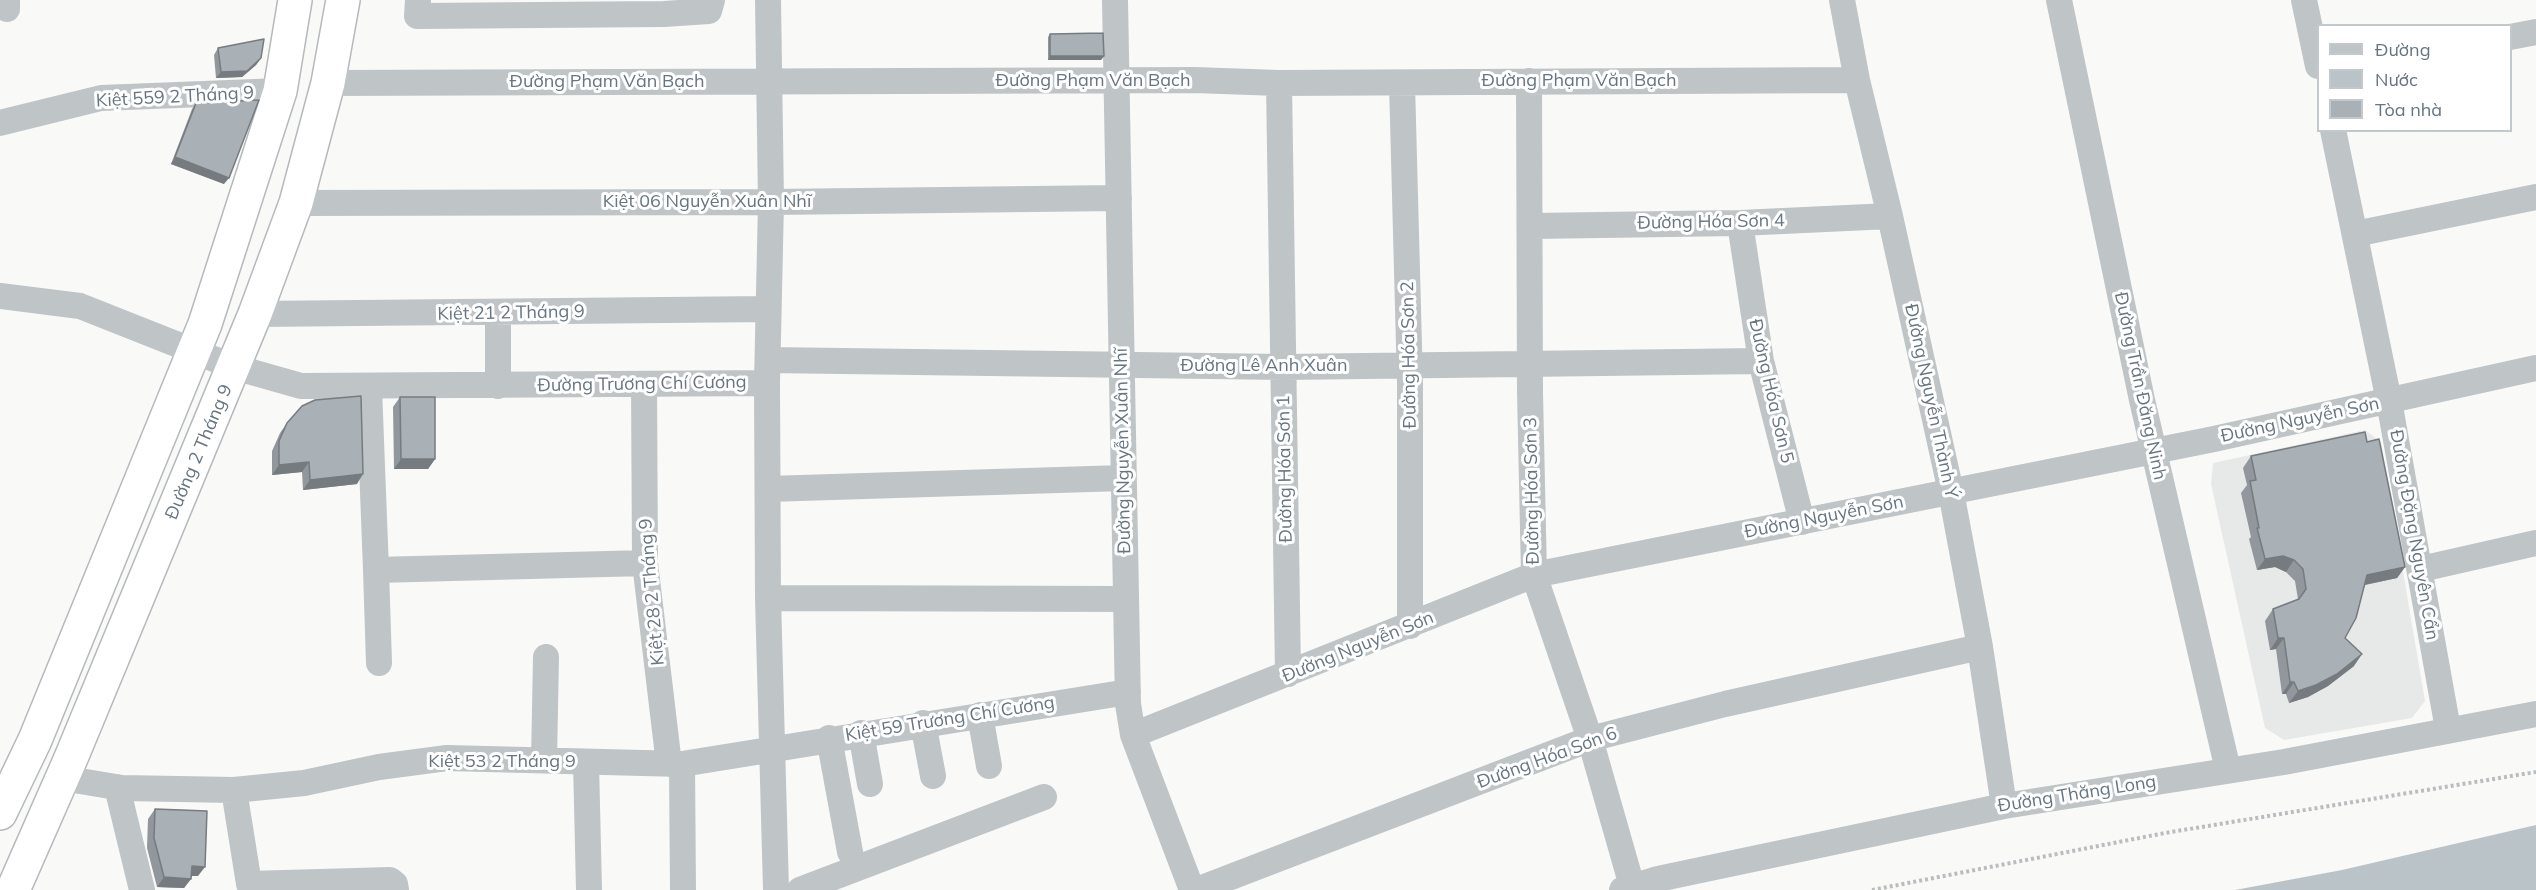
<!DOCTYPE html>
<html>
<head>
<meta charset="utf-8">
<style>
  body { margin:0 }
  #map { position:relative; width:2536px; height:890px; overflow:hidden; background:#f9f9f8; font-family:Mulish,sans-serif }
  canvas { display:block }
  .legend { position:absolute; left:2317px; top:24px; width:195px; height:108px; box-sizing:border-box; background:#fff; border:2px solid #c2c8cc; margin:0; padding:8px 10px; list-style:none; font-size:18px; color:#667580 }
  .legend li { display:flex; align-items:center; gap:12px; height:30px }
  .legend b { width:30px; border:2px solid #c2c8cc }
</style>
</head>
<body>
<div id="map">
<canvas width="2536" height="890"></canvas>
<ul class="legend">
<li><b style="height:8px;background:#bfc4c7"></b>Đường</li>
<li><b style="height:16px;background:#bac4c8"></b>Nước</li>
<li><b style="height:16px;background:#a9b0b6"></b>Tòa nhà</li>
</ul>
</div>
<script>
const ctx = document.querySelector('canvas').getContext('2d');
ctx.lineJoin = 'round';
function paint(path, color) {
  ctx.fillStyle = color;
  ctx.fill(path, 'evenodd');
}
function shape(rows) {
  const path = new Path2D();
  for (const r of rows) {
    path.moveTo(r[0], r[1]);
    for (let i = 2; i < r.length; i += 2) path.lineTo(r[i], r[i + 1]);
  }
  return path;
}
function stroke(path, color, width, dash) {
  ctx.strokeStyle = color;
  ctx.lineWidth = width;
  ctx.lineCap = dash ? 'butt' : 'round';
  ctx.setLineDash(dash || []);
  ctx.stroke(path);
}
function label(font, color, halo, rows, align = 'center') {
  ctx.font = font + ' Mulish,sans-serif';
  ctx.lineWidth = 6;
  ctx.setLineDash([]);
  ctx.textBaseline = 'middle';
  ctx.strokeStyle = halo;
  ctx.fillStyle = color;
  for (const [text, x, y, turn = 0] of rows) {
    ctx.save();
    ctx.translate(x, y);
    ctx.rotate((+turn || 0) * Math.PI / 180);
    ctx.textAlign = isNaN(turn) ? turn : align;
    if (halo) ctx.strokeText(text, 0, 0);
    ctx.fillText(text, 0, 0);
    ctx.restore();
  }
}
paint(shape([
  [2365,430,2381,442,2425,701,2412,718,2284,740,2265,728,2211,484,2213,463]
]), '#e7e8e8');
paint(shape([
  [2536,825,2536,890,2235,890,2342,870]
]), '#bac4c8');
const highway = shape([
  [0,813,35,740,205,324,280,91,295,0],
  [13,890,71,758,255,314,296,203,328,83,343,0]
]);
stroke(highway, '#b5b9bc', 36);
stroke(shape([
  [1872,890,2165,833,2536,772]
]), '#babdc0', 4, [3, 3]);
stroke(shape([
  [418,0,417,16,664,14,709,11,712,0],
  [768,0,771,202,767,383,768,598,776,890],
  [1115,0,1128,704,1133,735,1192,890],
  [1842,0,1857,80,1890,216,1951,492,1980,647,2004,806],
  [2059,0,2142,400,2228,770],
  [2304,0,2318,66],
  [7,9,7,0],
  [2510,37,2536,32],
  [1529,81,1530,392,1534,575,1590,739,1632,886],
  [328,83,1194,80,1279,83,1857,80],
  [1279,83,1288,674],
  [1402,83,1410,383,1410,626],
  [0,123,101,98,280,91],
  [2333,130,2389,401,2448,729],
  [296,203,771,202,1119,198],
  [1740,223,1761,361,1802,522],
  [1531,226,1740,223,1890,216],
  [2355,234,2536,197],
  [0,296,80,306,234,367,301,386,767,383],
  [498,313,498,386],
  [255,314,768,309],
  [768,360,1284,367,1761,361],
  [644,384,645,563,669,764],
  [369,388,376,570,645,563],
  [768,489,1123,478],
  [2421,569,2536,543],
  [376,570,379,663],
  [768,598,1125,599],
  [980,715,989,766],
  [923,723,933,776],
  [861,733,870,784],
  [1133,735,1534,575,2214,439,2536,368],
  [829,738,850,852],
  [544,760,546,657],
  [586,762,589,890],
  [682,764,683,890],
  [62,778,122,788,234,790,304,783,379,767,447,758,682,764,1128,692],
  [117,787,142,890],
  [234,790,249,884,390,880,395,884,396,890],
  [800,890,1044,797],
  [1197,890,1590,739,1725,704,1980,647],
  [1622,890,1658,879,2004,806,2284,762,2536,714]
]), '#bfc4c7', 26);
stroke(highway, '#fff', 33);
paint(shape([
  [1050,34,1104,56,1101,60,1048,60,1048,37],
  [218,48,261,58,256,65,242,77,216,78,214,55],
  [196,103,224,184,171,164,192,109],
  [400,397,435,459,428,469,394,469,393,407],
  [287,423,357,484,303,490,302,472,272,475,272,451,280,433],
  [2367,442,2405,567,2397,578,2365,585,2345,638,2354,666,2328,686,2308,697,2289,703,2286,694,2282,694,2276,649,2270,650,2265,621,2273,609,2298,599,2295,581,2286,572,2275,567,2257,570,2249,539,2251,537,2241,493,2247,485,2243,468,2251,456],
  [155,809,198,876,191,876,191,879,184,888,157,887,147,848,148,819]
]), '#91979d');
paint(shape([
  [1050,56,1104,56,1101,60,1048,60],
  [261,58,256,65,242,77,216,78,221,72],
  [175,157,229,178,224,184,171,164],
  [401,459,435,459,428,469,394,469],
  [309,462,302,472,272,475,279,465],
  [363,474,357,484,303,490,310,480],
  [2283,556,2294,560,2286,572,2275,567,2257,570,2265,559],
  [2405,567,2397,578,2359,586,2367,575],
  [2278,638,2284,638,2276,649,2270,650],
  [2362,654,2354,666,2328,686,2308,697,2289,703,2298,691],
  [2290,682,2294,682,2286,694,2282,694],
  [192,866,205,867,198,876,185,876],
  [164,877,191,879,184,888,157,887]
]), '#767b7f');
const building = shape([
  [1103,33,1104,56,1050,56,1050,34,1103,33],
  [264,39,261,58,247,71,221,72,218,48,264,39],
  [259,100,229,178,175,157,196,103,259,100],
  [361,396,363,474,310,480,309,462,279,465,279,441,287,423,302,406,315,400,361,396],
  [400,397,435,397,435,459,401,459,400,397],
  [2365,432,2367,442,2379,439,2405,567,2367,575,2356,618,2345,638,2362,654,2337,674,2316,685,2298,691,2294,682,2290,682,2284,638,2278,638,2273,609,2299,599,2306,589,2303,569,2294,560,2283,556,2265,559,2257,528,2259,528,2250,481,2256,480,2251,456,2365,432],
  [155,809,207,811,205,867,192,866,191,879,164,877,154,838,155,809]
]);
paint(building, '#a9b0b6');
stroke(building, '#767b7f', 1.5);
label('18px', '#667580', '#fff', [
  ["Đường Phạm Văn Bạch",1093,81],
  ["Đường Phạm Văn Bạch",1579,81],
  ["Đường Phạm Văn Bạch",607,82],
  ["Kiệt 559 2 Tháng 9",175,97,-3],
  ["Kiệt 06 Nguyễn Xuân Nhĩ",707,202],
  ["Đường Hóa Sơn 4",1711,222,-1],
  ["Kiệt 21 2 Tháng 9",511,313,-1],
  ["Đường Hóa Sơn 2",1409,355,-91],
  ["Đường Lê Anh Xuân",1264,366],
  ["Đường Trương Chí Cương",642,384,-1],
  ["Đường Trần Đăng Ninh",2140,386,78],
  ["Đường Hóa Sơn 5",1771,391,77],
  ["Đường Nguyễn Thành Ý",1931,401,78],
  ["Đường Nguyễn Sơn",2300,420,-12],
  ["Đường Nguyễn Xuân Nhĩ",1123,451,-91],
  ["Đường 2 Tháng 9",199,452,-67],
  ["Đường Hóa Sơn 1",1285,469,-91],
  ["Đường Hóa Sơn 3",1532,491,-91],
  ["Đường Nguyễn Sơn",1824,517,-11],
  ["Đường Đặng Nguyên Cẩn",2414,535,80],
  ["Kiệt 28 2 Tháng 9",652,592,-95],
  ["Đường Nguyễn Sơn",1358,647,-22],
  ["Kiệt 59 Trương Chí Cương",950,719,-9],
  ["Đường Hóa Sơn 6",1547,758,-20],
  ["Kiệt 53 2 Tháng 9",502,762],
  ["Đường Thăng Long",2077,794,-9]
]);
</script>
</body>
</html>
